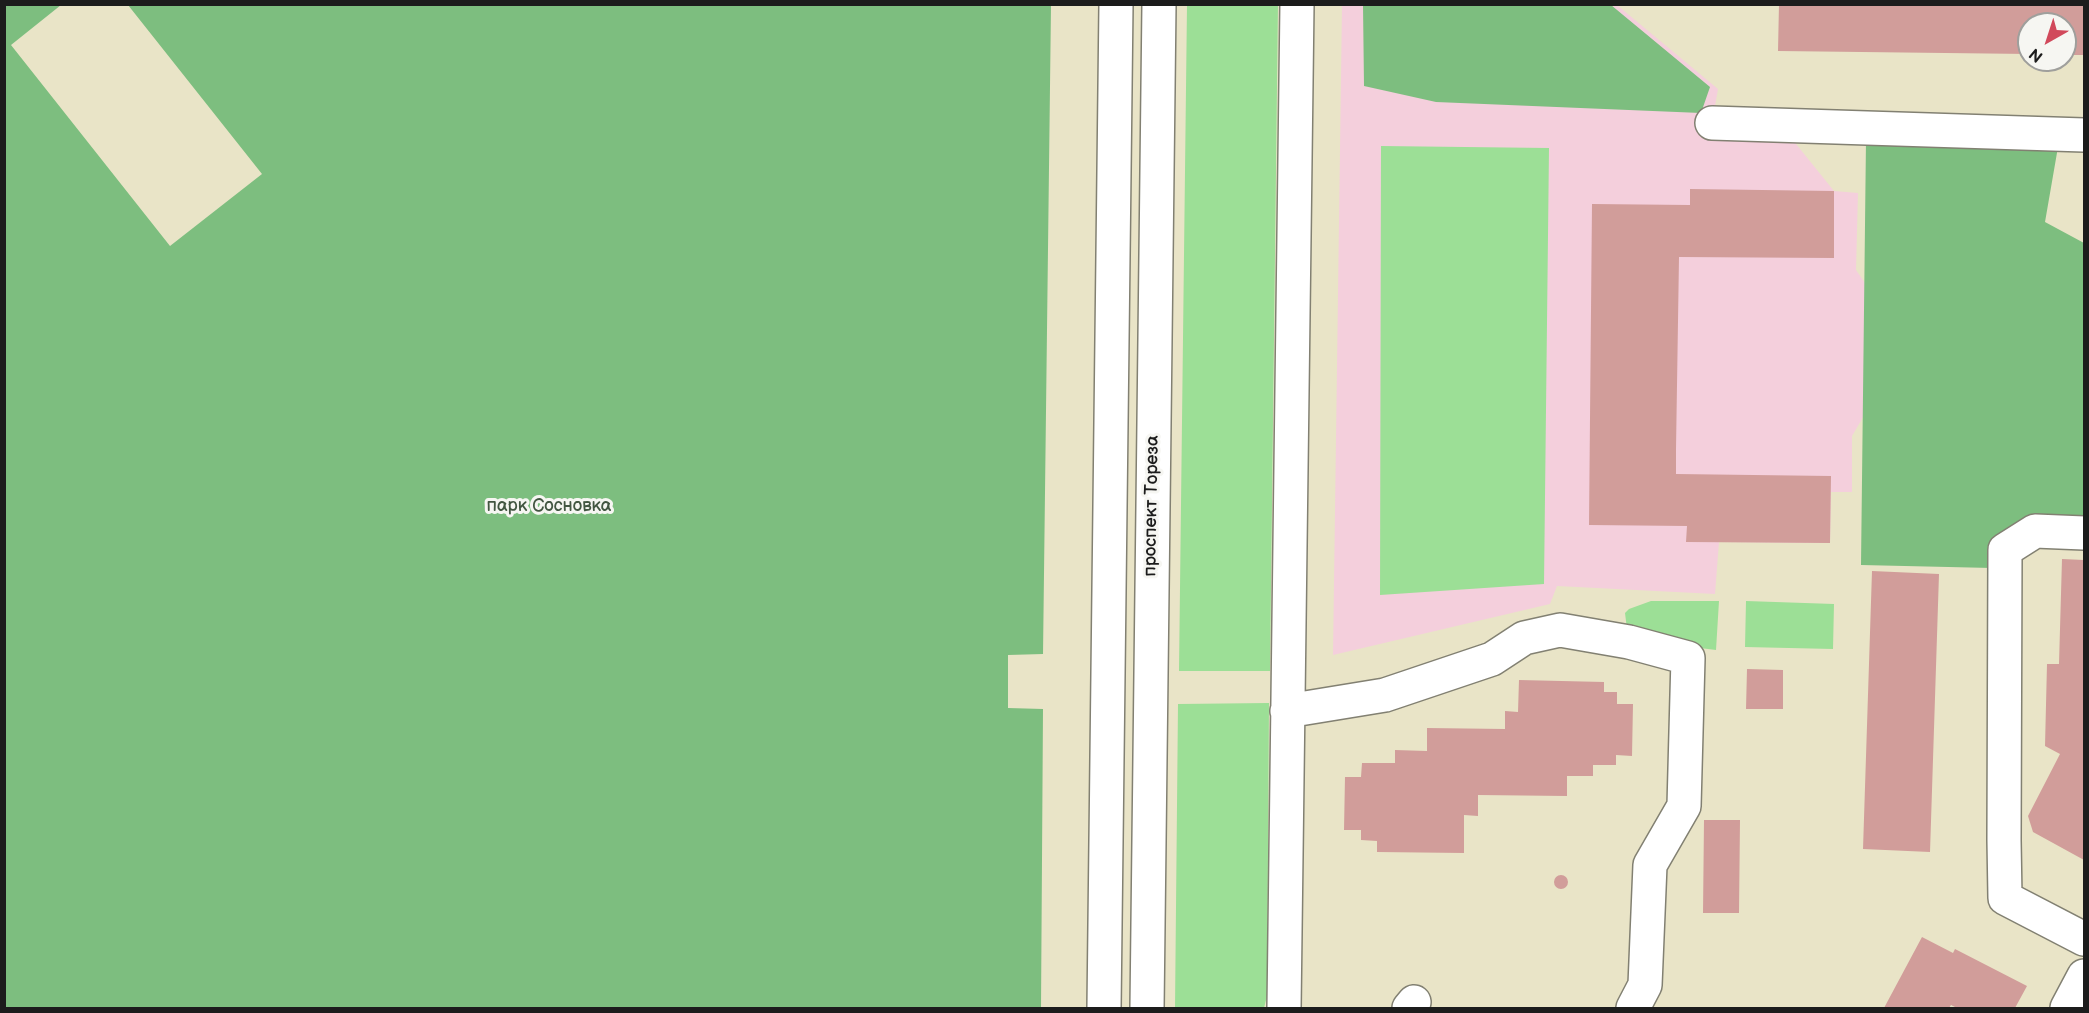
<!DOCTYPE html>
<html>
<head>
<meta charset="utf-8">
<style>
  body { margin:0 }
  #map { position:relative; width:2089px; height:1013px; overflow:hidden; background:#e9e4c7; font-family:"Balsamiq Sans",sans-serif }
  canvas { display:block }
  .frame { position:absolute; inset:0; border:6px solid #1c1c1c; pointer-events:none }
  .north { position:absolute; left:2017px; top:12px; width:60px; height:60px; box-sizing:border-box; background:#f6f6f2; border:2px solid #9f9f9c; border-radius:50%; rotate:219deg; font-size:16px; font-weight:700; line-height:24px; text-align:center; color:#1c1c1c }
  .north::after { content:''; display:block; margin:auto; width:21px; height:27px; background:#d1495b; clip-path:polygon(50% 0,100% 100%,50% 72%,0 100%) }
</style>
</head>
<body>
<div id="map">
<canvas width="2089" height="1013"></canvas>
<div class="frame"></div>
<div class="north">N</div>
</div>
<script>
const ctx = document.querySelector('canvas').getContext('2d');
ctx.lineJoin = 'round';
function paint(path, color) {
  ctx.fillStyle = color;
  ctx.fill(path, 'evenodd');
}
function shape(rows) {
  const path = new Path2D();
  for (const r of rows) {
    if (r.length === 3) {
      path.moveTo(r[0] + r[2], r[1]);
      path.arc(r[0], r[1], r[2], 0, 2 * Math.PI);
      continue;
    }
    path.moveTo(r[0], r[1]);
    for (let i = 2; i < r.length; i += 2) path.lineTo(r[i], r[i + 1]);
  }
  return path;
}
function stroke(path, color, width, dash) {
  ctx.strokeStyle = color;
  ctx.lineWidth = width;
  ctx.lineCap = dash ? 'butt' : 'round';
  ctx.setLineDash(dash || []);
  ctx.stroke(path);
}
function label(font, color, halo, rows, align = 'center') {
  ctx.font = font + ' "Balsamiq Sans",sans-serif';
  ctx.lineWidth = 6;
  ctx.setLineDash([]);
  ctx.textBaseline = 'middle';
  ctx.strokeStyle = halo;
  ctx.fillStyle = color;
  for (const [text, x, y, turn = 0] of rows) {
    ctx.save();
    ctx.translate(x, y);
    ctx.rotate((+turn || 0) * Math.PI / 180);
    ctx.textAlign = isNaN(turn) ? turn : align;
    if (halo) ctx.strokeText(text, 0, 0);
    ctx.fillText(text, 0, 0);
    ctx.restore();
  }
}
paint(shape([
  [1342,5,1617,5,1718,89,1712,123,1788,134,1834,191,1858,193,1856,270,1895,326,1893,366,1852,436,1852,492,1831,492,1830,543,1719,542,1715,594,1557,586,1550,604,1333,655]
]), '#f4cfdc');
paint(shape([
  [1187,5,1278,5,1270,671,1179,671],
  [1381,146,1549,148,1544,584,1380,595],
  [1651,601,1719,601,1716,650,1684,646,1627,629,1625,613,1629,609],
  [1746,601,1834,604,1833,649,1745,647],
  [1269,703,1267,996,1264,1008,1175,1008,1178,704]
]), '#9cdf96');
paint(shape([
  [5,4,61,5,11,45,170,246,262,174,128,5,1051,5,1043,654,1008,655,1008,708,1043,709,1041,1008,5,1008],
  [1363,5,1611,5,1710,87,1701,113,1436,102,1364,86],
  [1866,140,2058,147,2045,222,2084,243,2084,523,1992,568,1861,565]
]), '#7dbe7f');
paint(shape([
  [1779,4,2084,4,2084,55,2065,55,2065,24,2029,24,2029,54,1778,51],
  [1690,189,1834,191,1834,258,1679,257,1676,449,1676,474,1831,476,1830,543,1686,542,1687,526,1589,525,1592,204,1690,205],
  [2062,559,2084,560,2084,860,2033,832,2028,816,2060,754,2045,746,2047,664,2059,664],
  [1872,571,1939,574,1930,852,1863,849],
  [1747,669,1783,670,1783,709,1746,709],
  [1519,680,1604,682,1604,692,1617,692,1617,704,1633,704,1632,756,1616,755,1616,765,1593,765,1593,776,1567,776,1567,796,1478,795,1478,816,1464,815,1464,853,1377,852,1377,841,1361,840,1361,830,1344,830,1345,777,1361,777,1362,763,1395,763,1395,750,1427,751,1427,728,1505,729,1505,711,1518,712],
  [1704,820,1740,820,1739,913,1703,913],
  [1561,882,7],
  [1922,937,1953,953,1955,949,2027,986,2015,1008,1957,1008,1951,1005,1949,1008,1884,1008]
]), '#d19d9a');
const minor = shape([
  [1712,123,2084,135],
  [2084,533,2035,531,2005,550,2004,840,2005,898,2084,939],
  [1287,711,1385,695,1492,659,1524,638,1560,630,1629,642,1688,658,1684,806,1650,865,1645,985,1633,1008],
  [1284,1008,1297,4],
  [1409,1008,1414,1002],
  [2067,1008,2084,976]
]);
const major = shape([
  [1104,1008,1116,4],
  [1147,1008,1159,4]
]);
stroke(minor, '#828072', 36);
stroke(major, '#828072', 36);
stroke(minor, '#fff', 33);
stroke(major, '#fff', 33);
label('18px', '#425641', '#f6f6f2', [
  ["парк Сосновка",549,506]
]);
label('18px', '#1c1c1c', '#f6f6f2', [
  ["проспект Тореза",1152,506,-89]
]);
</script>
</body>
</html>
